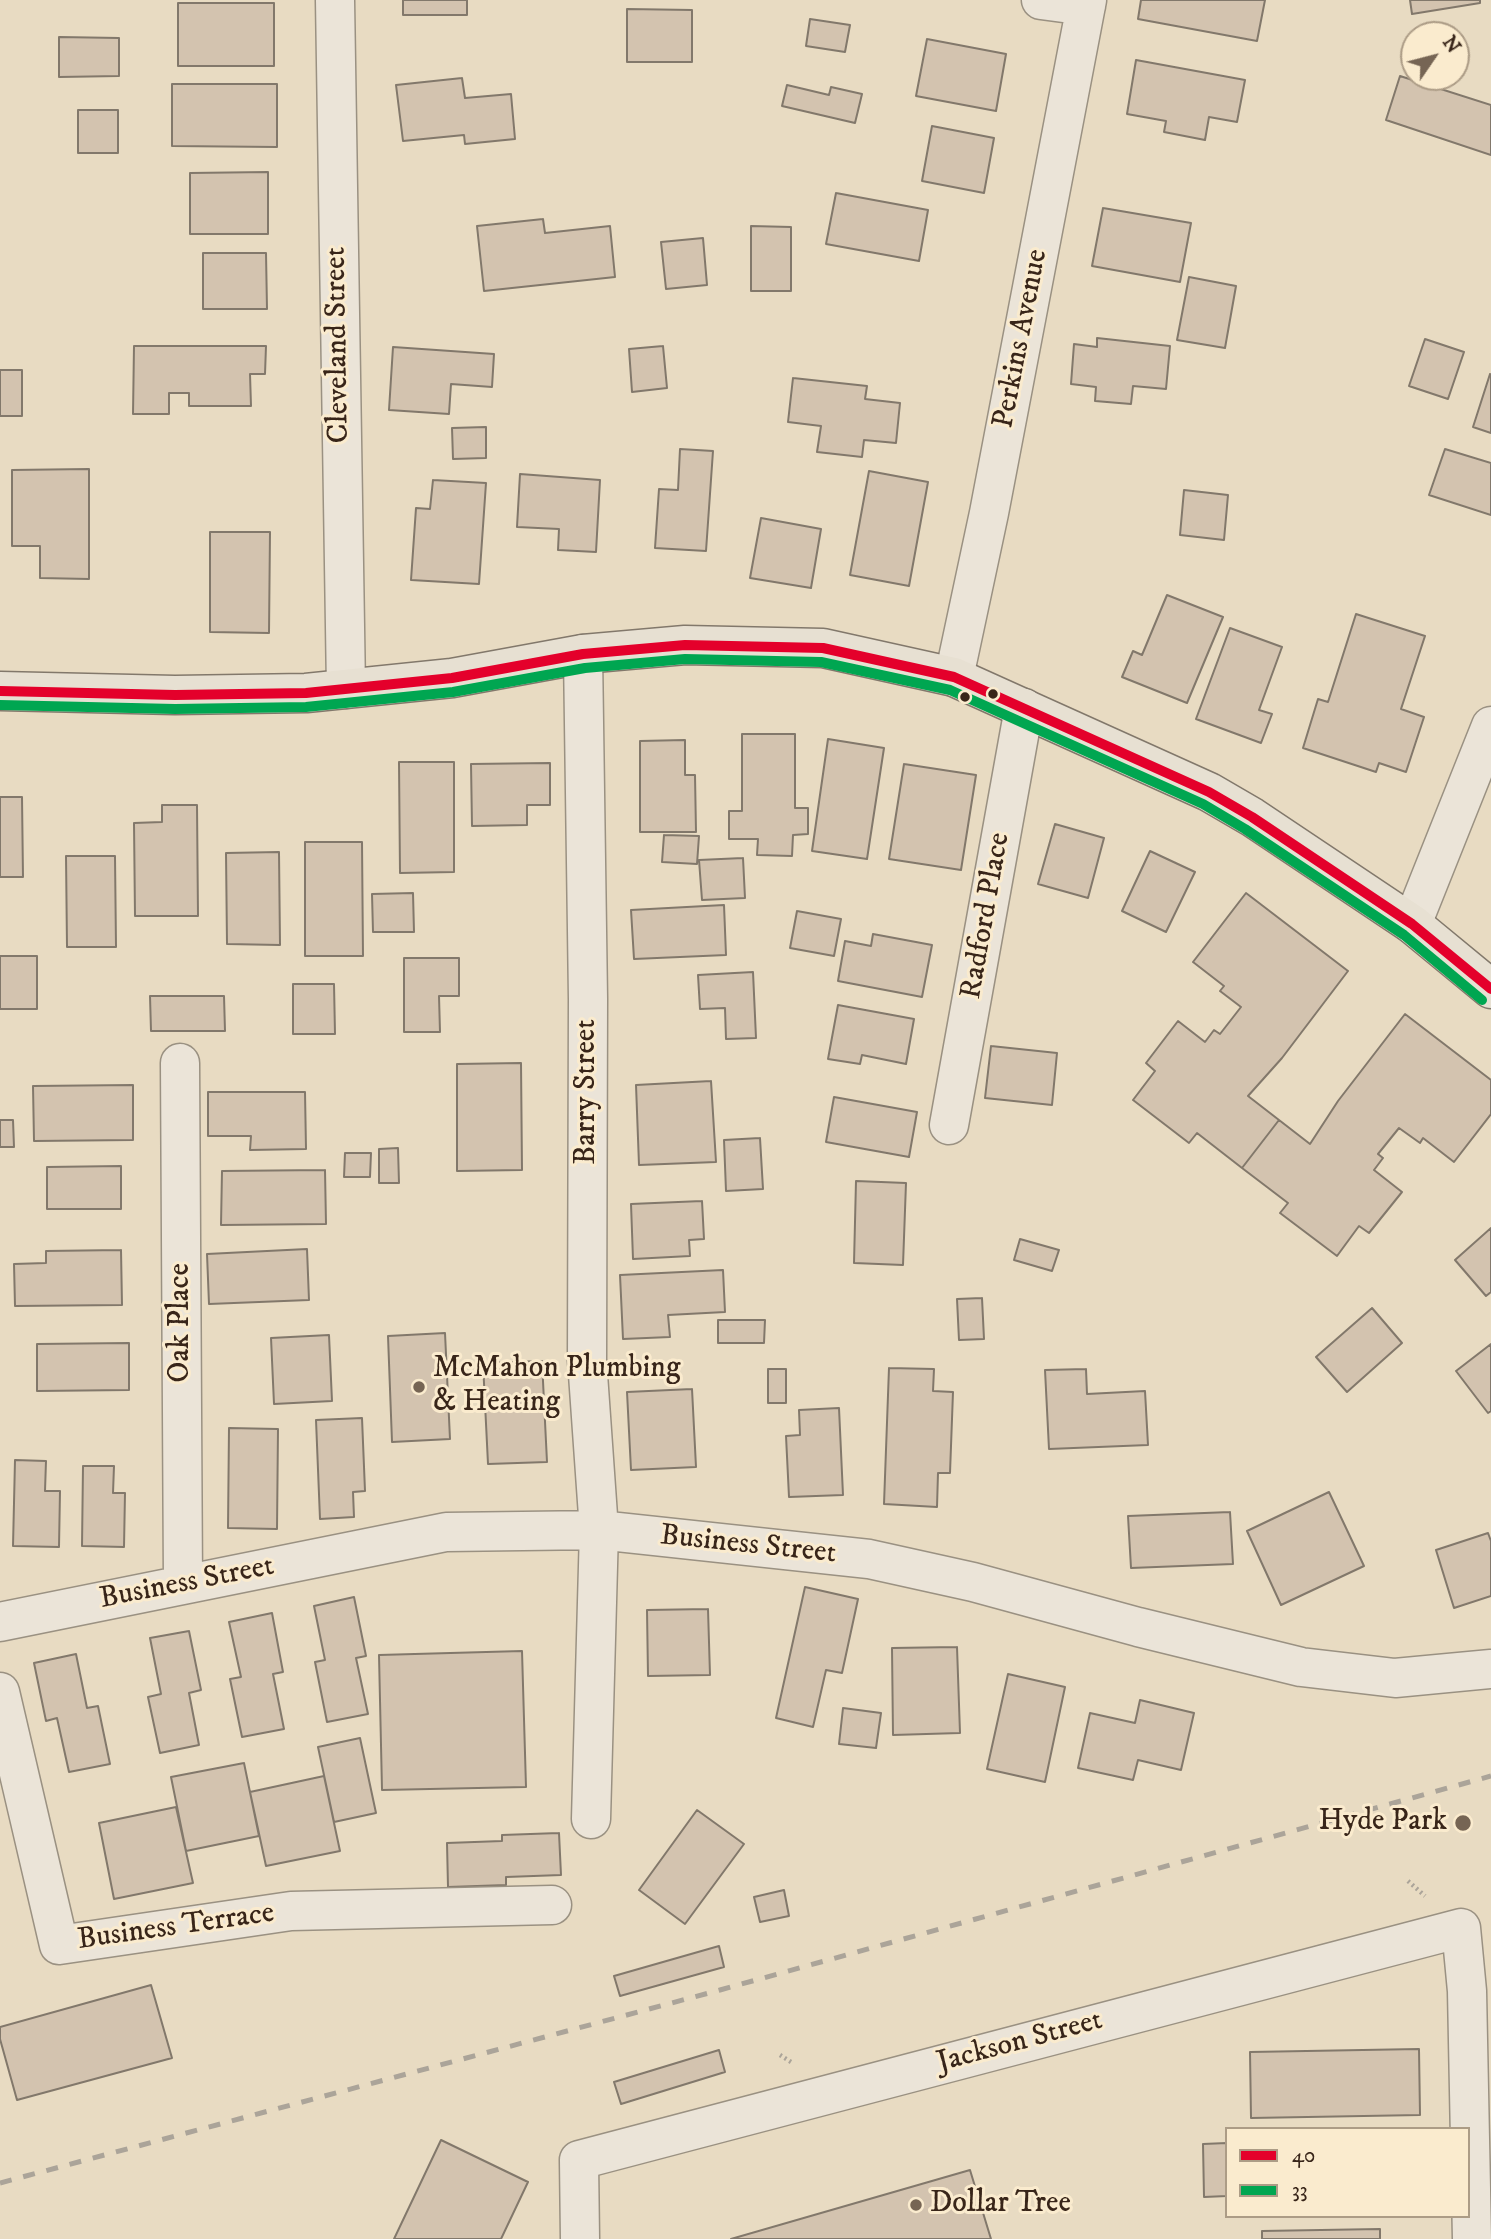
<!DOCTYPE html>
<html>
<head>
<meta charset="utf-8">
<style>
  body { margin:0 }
  #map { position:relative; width:1491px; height:2239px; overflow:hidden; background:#e8dbc2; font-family:"IM FELL DW Pica",serif }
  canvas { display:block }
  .legend { position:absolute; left:1225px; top:2127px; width:245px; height:91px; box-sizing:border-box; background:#faebce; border:2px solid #ac9c86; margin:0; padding:9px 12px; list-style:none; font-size:21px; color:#382519 }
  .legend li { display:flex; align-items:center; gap:14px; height:35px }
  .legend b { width:35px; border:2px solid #ac9c86 }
  .north { position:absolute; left:1400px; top:21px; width:70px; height:70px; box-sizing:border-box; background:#faebce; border:2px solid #ac9c86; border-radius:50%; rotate:55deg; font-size:19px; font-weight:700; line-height:28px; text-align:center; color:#382519 }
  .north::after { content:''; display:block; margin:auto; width:24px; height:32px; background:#766554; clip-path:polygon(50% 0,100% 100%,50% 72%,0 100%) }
</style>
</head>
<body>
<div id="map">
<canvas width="1491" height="2239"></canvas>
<ul class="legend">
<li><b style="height:9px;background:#e4002b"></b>40</li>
<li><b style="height:9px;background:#00a651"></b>33</li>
</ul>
<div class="north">N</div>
</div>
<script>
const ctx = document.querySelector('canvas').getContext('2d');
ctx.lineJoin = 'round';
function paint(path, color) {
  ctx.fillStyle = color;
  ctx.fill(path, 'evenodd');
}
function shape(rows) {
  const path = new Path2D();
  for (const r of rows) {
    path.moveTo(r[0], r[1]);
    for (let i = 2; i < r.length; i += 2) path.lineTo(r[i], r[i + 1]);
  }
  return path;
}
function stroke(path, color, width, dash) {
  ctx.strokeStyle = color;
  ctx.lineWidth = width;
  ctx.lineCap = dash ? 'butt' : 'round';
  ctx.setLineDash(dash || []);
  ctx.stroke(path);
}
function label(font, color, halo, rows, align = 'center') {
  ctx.font = font + ' "IM FELL DW Pica",serif';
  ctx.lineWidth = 6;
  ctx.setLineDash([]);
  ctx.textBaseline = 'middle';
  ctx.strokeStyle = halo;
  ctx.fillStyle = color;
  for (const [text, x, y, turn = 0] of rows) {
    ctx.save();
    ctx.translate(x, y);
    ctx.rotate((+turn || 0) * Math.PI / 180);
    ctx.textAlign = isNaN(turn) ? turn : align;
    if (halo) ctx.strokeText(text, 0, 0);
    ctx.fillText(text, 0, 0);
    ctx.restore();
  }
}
const building = shape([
  [403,0,467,0,467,15,403,15,403,0],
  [1141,0,1265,0,1257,41,1138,19,1141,0],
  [1410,0,1480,0,1480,3,1412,14,1410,0],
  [178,3,274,3,274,66,178,66,178,3],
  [627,9,692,10,692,62,627,62,627,9],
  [810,19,850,25,845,52,806,46,810,19],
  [59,37,119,38,119,76,59,77,59,37],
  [927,39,1006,54,996,111,916,96,927,39],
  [1136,60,1245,80,1237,122,1209,117,1205,140,1164,132,1166,121,1127,114,1136,60],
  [1400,76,1491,105,1491,155,1386,120,1400,76],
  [462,78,465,98,511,94,515,139,465,144,464,135,403,141,396,85,462,78],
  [172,84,277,84,277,147,172,146,172,84],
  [787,85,829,95,831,87,862,94,855,123,782,106,787,85],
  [78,110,118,110,118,153,78,153,78,110],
  [932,126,994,138,984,193,922,181,932,126],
  [268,172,268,234,190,234,190,173,268,172],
  [836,193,928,210,919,261,826,244,836,193],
  [1103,208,1191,223,1180,282,1092,266,1103,208],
  [543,219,545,233,610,226,615,277,484,291,477,226,543,219],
  [751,226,791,227,791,291,751,291,751,226],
  [703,238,707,285,666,289,661,242,703,238],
  [203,253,266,253,267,309,203,309,203,253],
  [1189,277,1236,286,1225,348,1177,340,1189,277],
  [1097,338,1170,346,1166,389,1133,386,1131,404,1095,401,1096,387,1071,384,1074,344,1097,347,1097,338],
  [1425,339,1464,352,1448,399,1409,386,1425,339],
  [134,346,266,346,265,374,250,374,251,406,189,406,189,393,169,393,169,414,133,414,134,346],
  [663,346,667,388,632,392,629,349,663,346],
  [393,347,494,354,492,387,451,384,449,414,389,410,393,347],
  [0,370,22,370,22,416,0,416,0,370],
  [1490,374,1491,375,1491,433,1473,427,1490,374],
  [793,378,867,386,865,399,900,403,896,443,864,440,862,457,817,452,821,426,788,422,793,378],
  [486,427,486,458,453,459,452,428,486,427],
  [680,449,713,451,706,551,655,548,659,489,678,490,680,449],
  [1445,449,1491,463,1491,515,1429,495,1445,449],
  [89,469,89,579,40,578,40,546,12,546,12,470,89,469],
  [869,471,928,482,909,586,850,575,869,471],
  [520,474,600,480,596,552,558,550,559,529,517,527,520,474],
  [433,480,486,483,479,584,411,580,416,508,430,509,433,480],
  [1184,490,1228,495,1224,540,1180,535,1184,490],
  [761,518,821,529,811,588,750,578,761,518],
  [210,532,270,532,269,633,210,632,210,532],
  [1167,595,1223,617,1187,703,1122,677,1133,651,1142,655,1167,595],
  [1356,614,1425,636,1401,709,1424,717,1406,772,1379,763,1376,772,1303,748,1318,699,1328,702,1356,614],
  [1230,628,1282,647,1259,710,1272,714,1261,743,1196,719,1230,628],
  [742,734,795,734,795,808,808,808,808,834,793,835,792,856,757,855,758,839,729,839,729,811,742,811,742,734],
  [828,739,884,748,867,859,812,851,828,739],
  [685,740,685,775,695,775,696,832,640,832,640,741,685,740],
  [399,762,454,762,454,872,400,873,399,762],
  [550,763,550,805,527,805,527,825,472,826,471,764,550,763],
  [904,764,976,775,961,870,889,859,904,764],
  [0,797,22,797,23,877,0,877,0,797],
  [162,805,197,805,198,916,135,916,134,823,162,822,162,805],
  [1055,824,1104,838,1088,898,1038,884,1055,824],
  [664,835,699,836,697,864,662,862,664,835],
  [305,842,362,842,363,956,305,956,305,842],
  [1150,851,1195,872,1166,932,1122,911,1150,851],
  [279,852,280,945,227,944,226,853,279,852],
  [66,856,115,856,116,947,67,947,66,856],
  [743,858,745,898,702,900,699,860,743,858],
  [413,893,414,932,373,932,372,894,413,893],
  [1246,893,1348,971,1282,1058,1248,1096,1279,1120,1242,1168,1197,1133,1189,1143,1133,1100,1155,1071,1146,1063,1178,1021,1205,1042,1214,1030,1220,1034,1241,1007,1220,991,1224,986,1193,962,1246,893],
  [724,905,726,955,634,959,631,910,724,905],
  [797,911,841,919,834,956,790,948,797,911],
  [873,934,932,945,922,997,838,981,845,941,871,946,873,934],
  [0,956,37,956,37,1009,0,1009,0,956],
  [404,958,459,958,459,996,439,996,440,1032,404,1032,404,958],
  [753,972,756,1038,726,1039,725,1008,700,1009,698,975,753,972],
  [293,984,334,984,335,1034,293,1034,293,984],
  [150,996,224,996,225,1031,151,1031,150,996],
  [838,1005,914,1019,906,1064,862,1055,860,1064,828,1059,838,1005],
  [1405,1014,1491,1080,1491,1114,1454,1162,1423,1138,1420,1143,1399,1128,1378,1154,1383,1158,1374,1170,1402,1192,1369,1233,1359,1226,1337,1256,1280,1213,1288,1203,1242,1168,1279,1120,1310,1144,1338,1101,1405,1014],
  [991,1046,1057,1053,1052,1105,985,1098,991,1046],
  [521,1063,522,1170,457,1171,457,1064,521,1063],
  [711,1081,716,1162,639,1165,636,1085,711,1081],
  [133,1085,133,1140,34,1141,33,1086,133,1085],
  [208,1092,305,1092,306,1149,250,1150,251,1136,208,1136,208,1092],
  [834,1097,917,1112,909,1157,826,1142,834,1097],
  [0,1120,13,1120,14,1147,0,1147,0,1120],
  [760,1138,763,1189,726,1191,724,1140,760,1138],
  [398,1148,399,1183,379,1183,379,1149,398,1148],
  [345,1153,371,1153,370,1177,344,1177,345,1153],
  [121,1166,121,1209,47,1209,47,1167,121,1166],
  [325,1170,326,1224,221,1225,222,1171,325,1170],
  [856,1181,906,1183,903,1265,854,1263,856,1181],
  [702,1201,704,1239,689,1240,690,1256,633,1259,631,1204,702,1201],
  [1491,1228,1491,1292,1486,1296,1455,1260,1491,1228],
  [1020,1239,1059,1250,1052,1271,1014,1260,1020,1239],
  [307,1249,309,1300,209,1304,207,1254,307,1249],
  [121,1250,122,1305,15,1306,14,1264,46,1263,46,1251,121,1250],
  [723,1270,725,1312,668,1315,670,1337,623,1339,620,1275,723,1270],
  [982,1298,984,1339,959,1340,957,1299,982,1298],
  [1372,1308,1402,1343,1347,1392,1316,1357,1372,1308],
  [718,1320,765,1320,764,1343,718,1343,718,1320],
  [445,1333,450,1439,392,1442,388,1336,445,1333],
  [329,1335,332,1401,274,1404,271,1338,329,1335],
  [129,1343,129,1390,37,1391,37,1344,129,1343],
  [1491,1344,1491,1411,1488,1413,1456,1371,1491,1344],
  [542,1361,547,1462,488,1464,483,1363,542,1361],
  [889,1368,934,1369,933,1391,953,1392,950,1473,938,1473,937,1507,884,1504,889,1368],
  [768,1369,786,1369,786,1403,768,1403,768,1369],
  [1086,1369,1087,1394,1145,1391,1148,1445,1049,1449,1045,1370,1086,1369],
  [692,1389,696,1467,631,1470,627,1392,692,1389],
  [839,1408,843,1495,789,1497,786,1436,800,1435,799,1410,839,1408],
  [362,1418,365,1491,353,1492,354,1517,320,1519,316,1420,362,1418],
  [229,1428,278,1429,277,1529,228,1528,229,1428],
  [15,1460,46,1461,45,1491,60,1491,59,1547,13,1546,15,1460],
  [83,1466,114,1466,113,1493,125,1493,124,1547,82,1546,83,1466],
  [1329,1492,1364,1566,1281,1605,1247,1531,1329,1492],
  [1230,1512,1233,1564,1131,1568,1128,1516,1230,1512],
  [1488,1533,1491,1541,1491,1596,1454,1608,1436,1550,1488,1533],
  [805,1587,858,1599,842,1673,826,1670,813,1727,776,1718,805,1587],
  [354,1597,366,1656,356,1658,368,1714,327,1722,315,1662,325,1660,314,1606,354,1597],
  [708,1609,710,1675,648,1676,647,1610,708,1609],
  [272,1613,283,1672,273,1674,284,1729,242,1737,230,1679,241,1677,229,1622,272,1613],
  [189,1631,201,1690,189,1693,199,1745,160,1753,148,1697,161,1694,150,1638,189,1631],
  [957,1647,960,1733,893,1735,892,1648,957,1647],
  [522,1651,526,1787,382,1790,379,1655,522,1651],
  [76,1654,87,1708,98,1706,110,1764,69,1772,57,1718,46,1721,34,1663,76,1654],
  [1008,1674,1065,1687,1045,1782,987,1769,1008,1674],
  [1140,1700,1194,1713,1181,1770,1138,1760,1133,1780,1078,1768,1090,1713,1135,1723,1140,1700],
  [843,1708,881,1713,876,1748,839,1744,843,1708],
  [360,1738,376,1813,334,1822,318,1747,360,1738],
  [244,1763,259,1836,186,1851,171,1777,244,1763],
  [324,1776,340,1851,266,1866,250,1792,324,1776],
  [176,1807,193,1883,114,1899,99,1823,176,1807],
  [697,1810,744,1844,685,1924,639,1890,697,1810],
  [559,1833,561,1875,506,1877,506,1885,448,1887,447,1843,502,1841,502,1835,559,1833],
  [784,1890,789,1916,760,1922,754,1897,784,1890],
  [719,1946,724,1967,620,1996,614,1976,719,1946],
  [151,1985,172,2058,17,2100,0,2039,0,2027,151,1985],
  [1419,2049,1420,2115,1251,2118,1250,2052,1419,2049],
  [719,2050,725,2072,621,2104,614,2082,719,2050],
  [441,2140,528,2182,501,2239,394,2239,441,2140],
  [1227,2143,1227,2196,1204,2197,1203,2144,1227,2143],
  [970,2170,991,2239,731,2239,970,2170],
  [1380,2229,1380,2239,1262,2239,1262,2231,1380,2229]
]);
paint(building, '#d3c3af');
stroke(building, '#82786b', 2);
const minor = shape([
  [335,0,346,689],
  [1041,0,1086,6],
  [583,654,588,999,587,1360,599,1530,591,1819],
  [954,677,989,513,1087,0],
  [1412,924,1491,726],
  [180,1063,183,1584],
  [949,1125,1024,708],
  [0,1622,446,1532,599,1530,869,1559,973,1582,1138,1627,1301,1667,1395,1678,1491,1669],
  [0,1692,59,1945,291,1911,552,1905],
  [580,2239,579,2160,1461,1928,1467,1991,1472,2239]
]);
const major = shape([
  [0,691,175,695,306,693,452,678,583,654,685,645,823,648,954,677,1209,792,1252,817,1412,924,1491,989]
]);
stroke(minor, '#9a9182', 41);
stroke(major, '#82786b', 41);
stroke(shape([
  [1408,1881,1425,1896],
  [780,2055,791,2062]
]), '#aba499', 4.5, [2, 3.5]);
stroke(minor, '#ebe4d8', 38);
stroke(major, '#e7e0d2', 38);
stroke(shape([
  [0,2183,720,1990,1491,1776]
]), '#aba499', 5, [12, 12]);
stroke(shape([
  [0,691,175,695,306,693,452,678,583,654,685,645,823,648,954,677,1209,792,1252,817,1412,924,1491,989]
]), '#e4002b', 10);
stroke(shape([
  [0,705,175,709,306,707,453,692,585,668,685,659,821,662,950,690,1203,804,1245,829,1404,935,1482,1000]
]), '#00a651', 10);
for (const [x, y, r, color] of [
  [993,694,6,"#382519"],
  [965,697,6,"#382519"],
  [419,1387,7,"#766554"],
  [1463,1823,9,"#766554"],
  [916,2205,7,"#766554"]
]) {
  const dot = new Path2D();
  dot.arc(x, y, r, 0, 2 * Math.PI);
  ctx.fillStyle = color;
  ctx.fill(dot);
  stroke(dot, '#faebce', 2.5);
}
label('30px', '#382519', '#faebce', [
  ["Perkins Avenue",1022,339,-79],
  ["Cleveland Street",339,345,-91],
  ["Radford Place",987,916,-80],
  ["Barry Street",588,1092,-90],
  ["Oak Place",182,1323,-90],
  ["Business Street",748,1546,6],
  ["Business Street",187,1584,-11],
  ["Business Terrace",176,1928,-8],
  ["Jackson Street",1020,2043,-15]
]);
label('30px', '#382519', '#faebce', [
  ["McMahon Plumbing",433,1370],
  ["& Heating",433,1404],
  ["Hyde Park",1447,1823,"right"],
  ["Dollar Tree",930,2205]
], 'left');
</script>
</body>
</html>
